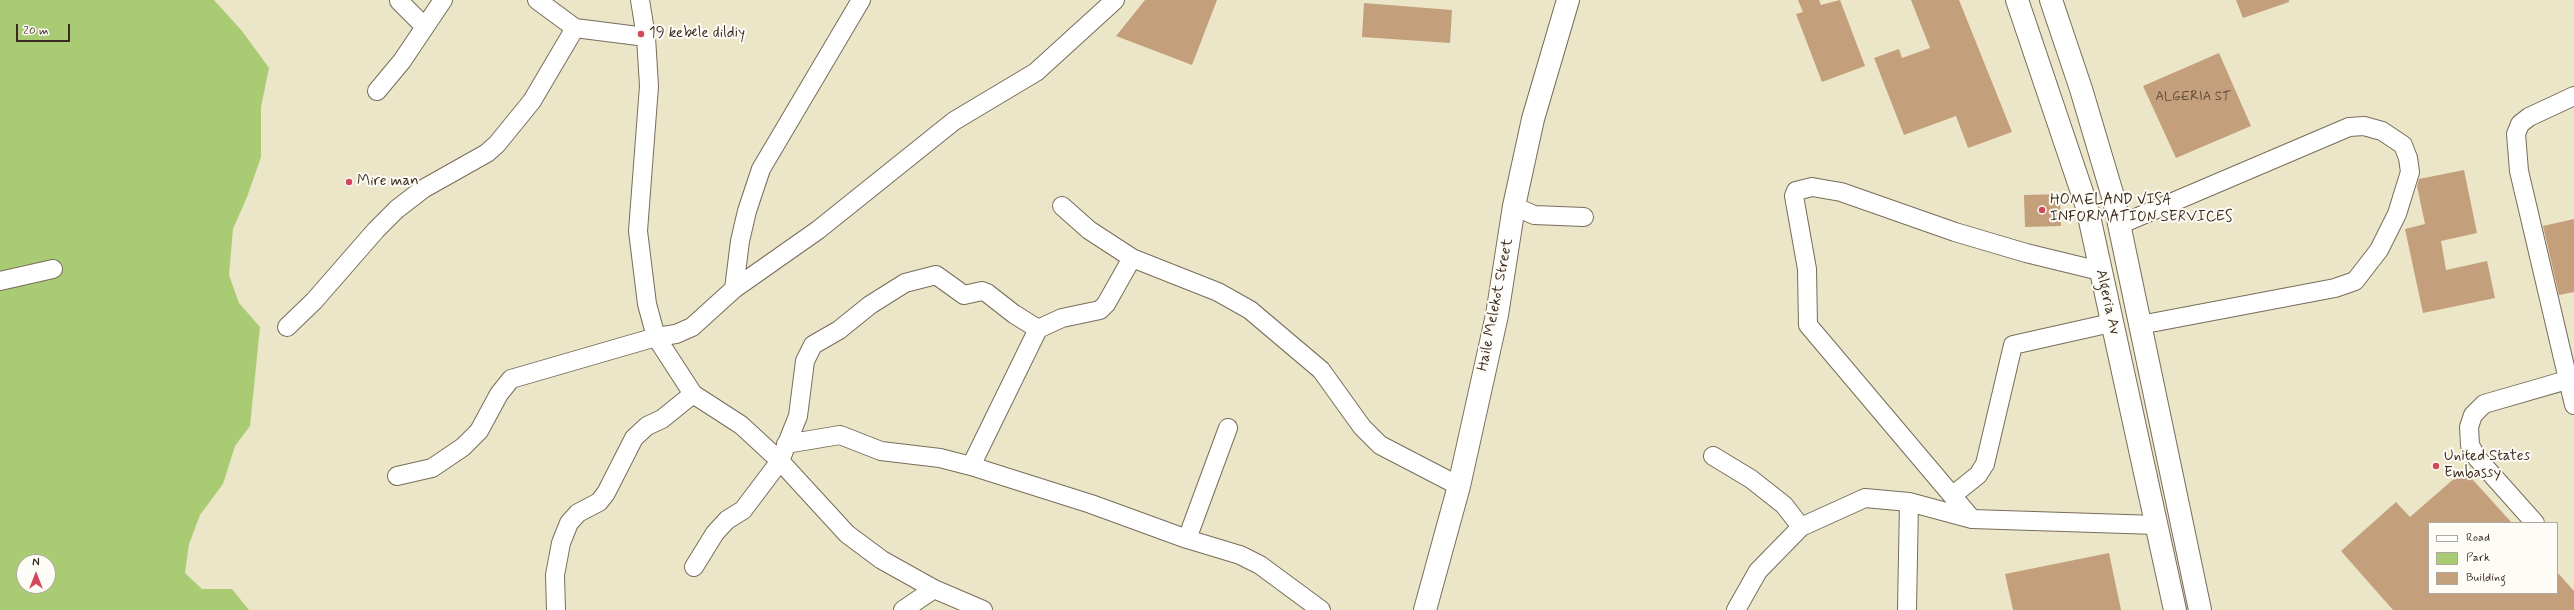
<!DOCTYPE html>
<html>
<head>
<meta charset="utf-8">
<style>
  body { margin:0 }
  #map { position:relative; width:2574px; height:610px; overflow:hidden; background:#ece6c9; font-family:Mynerve,sans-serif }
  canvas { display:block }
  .legend { position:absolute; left:2428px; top:522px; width:130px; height:72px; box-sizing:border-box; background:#fdfcf7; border:1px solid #afa8a0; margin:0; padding:5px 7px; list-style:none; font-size:12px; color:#3b2a1e }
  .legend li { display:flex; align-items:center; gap:8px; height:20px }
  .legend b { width:20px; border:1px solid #afa8a0 }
  .north { position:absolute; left:16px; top:554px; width:40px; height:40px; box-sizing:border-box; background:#fdfcf7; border:1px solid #afa8a0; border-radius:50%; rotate:0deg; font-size:11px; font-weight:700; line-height:16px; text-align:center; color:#3b2a1e }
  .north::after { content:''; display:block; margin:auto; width:14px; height:18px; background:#d1495b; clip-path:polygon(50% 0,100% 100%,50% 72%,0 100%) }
  .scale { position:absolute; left:16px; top:24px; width:54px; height:18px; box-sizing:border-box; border:2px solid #3b2a1e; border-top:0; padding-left:5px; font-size:12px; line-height:14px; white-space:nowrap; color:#3b2a1e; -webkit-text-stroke:3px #fdfcf7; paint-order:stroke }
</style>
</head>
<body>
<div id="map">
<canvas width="2574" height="610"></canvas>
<ul class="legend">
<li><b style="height:5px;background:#fff"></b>Road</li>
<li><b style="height:11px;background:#a9cb74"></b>Park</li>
<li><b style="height:11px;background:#c49f7b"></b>Building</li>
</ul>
<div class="north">N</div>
<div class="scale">20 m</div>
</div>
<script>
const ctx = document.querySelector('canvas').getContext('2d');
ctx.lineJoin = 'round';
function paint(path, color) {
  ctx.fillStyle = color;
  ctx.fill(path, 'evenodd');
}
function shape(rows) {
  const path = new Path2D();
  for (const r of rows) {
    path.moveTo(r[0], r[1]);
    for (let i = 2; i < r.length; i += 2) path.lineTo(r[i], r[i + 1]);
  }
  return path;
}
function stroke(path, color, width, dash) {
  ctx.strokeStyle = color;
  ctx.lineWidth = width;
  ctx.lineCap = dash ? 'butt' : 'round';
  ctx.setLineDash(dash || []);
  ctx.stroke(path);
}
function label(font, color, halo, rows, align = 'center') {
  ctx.font = font + ' Mynerve,sans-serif';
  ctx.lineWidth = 4;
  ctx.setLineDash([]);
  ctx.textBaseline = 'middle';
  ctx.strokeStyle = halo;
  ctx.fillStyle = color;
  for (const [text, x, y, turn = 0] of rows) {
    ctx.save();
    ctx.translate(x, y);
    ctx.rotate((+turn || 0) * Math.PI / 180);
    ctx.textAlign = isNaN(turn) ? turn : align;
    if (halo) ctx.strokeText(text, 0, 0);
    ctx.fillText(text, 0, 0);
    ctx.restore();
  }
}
paint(shape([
  [0,0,214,0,242,31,269,68,261,107,261,157,247,197,233,229,229,275,239,303,260,327,250,426,235,446,223,484,200,515,189,544,185,573,202,589,232,589,249,610,0,610],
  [24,562,48,562,48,586,24,586]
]), '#a9cb74');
paint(shape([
  [1145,0,1217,0,1192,65,1116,36],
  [1798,0,1819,0,1821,5,1840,0,1865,66,1822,82,1796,14,1803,12],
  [1911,0,1959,0,2012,132,1968,148,1956,116,1904,135,1874,58,1899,49,1902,58,1930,48],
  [2236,0,2289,0,2289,2,2243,18],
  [1364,3,1452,10,1450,43,1362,37],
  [2219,53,2251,126,2176,158,2143,86],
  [2464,170,2477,233,2441,241,2446,270,2487,261,2495,298,2423,313,2405,229,2425,224,2417,186,2419,179],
  [2060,194,2061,226,2025,227,2024,195],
  [2574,219,2574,292,2559,295,2543,226],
  [2464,470,2512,523,2429,523,2429,593,2557,593,2557,572,2574,591,2574,610,2393,610,2341,551,2396,502,2410,517],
  [2109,553,2121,610,2013,610,2005,574]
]), '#c49f7b');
const minor = shape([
  [537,0,575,28,646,37],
  [640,0,646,37,649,86,638,231,647,304,656,337,693,394,741,425,780,461,847,534,882,560,934,589,983,610],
  [399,1,425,27],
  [377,91,402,61,443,0],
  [2574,96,2529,117,2520,124,2516,134,2519,171,2574,405],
  [1062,206,1089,230,1132,258],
  [1514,206,1534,215,1584,217],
  [2119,225,2349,127,2364,126,2382,131,2403,145,2408,158,2410,172,2397,214,2379,250,2355,281,2335,288,2140,325],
  [0,281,53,269],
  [734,289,818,230,954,121,1036,72,1115,0],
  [287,327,314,301,376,230,397,209,423,189,487,153,497,144,532,101,575,28],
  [1038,329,1062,318,1100,310,1106,304,1132,258,1218,292,1250,310,1321,370,1362,427,1380,445,1459,486],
  [786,444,840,435,881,451,940,458,971,466],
  [1713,456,1751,479,1784,505,1801,527],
  [397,476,432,468,463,447,479,431,499,394,511,379,656,337,676,334,692,327,734,289,740,241,747,211,761,169,861,0],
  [1953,495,1978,475,1985,464,2013,345,2111,323],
  [1972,519,1808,325,1807,269,1794,196,1796,191,1812,187,1841,192,1955,232,2026,253,2100,271],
  [2535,523,2477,458,2470,445,2469,427,2473,415,2484,404,2574,378],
  [1187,539,1228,428],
  [694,567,715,533,727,520,743,510,780,461,798,416,805,361,813,345,839,330,870,305,905,283,936,275,964,295,982,291,987,293,1014,314,1038,329,971,466,1091,504,1187,539,1240,555,1260,565,1321,610],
  [556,610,555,575,561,543,569,523,578,513,599,502,606,493,634,438,647,426,662,419,693,394],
  [903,610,934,589],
  [1736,610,1758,571,1801,527,1865,498,1909,502,1972,519,2156,525],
  [1907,610,1909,502]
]);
const major = shape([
  [2017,0,2087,207,2175,610],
  [2051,0,2081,89,2114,200,2200,610],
  [1425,610,1459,486,1497,315,1514,206,1533,119,1568,0]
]);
stroke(minor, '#796c5a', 20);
stroke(major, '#796c5a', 24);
stroke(minor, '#fff', 18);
stroke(major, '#fff', 22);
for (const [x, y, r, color] of [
  [641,34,4,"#d1495b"],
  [349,182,4,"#d1495b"],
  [2042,210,4,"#d1495b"],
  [2436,466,4,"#d1495b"]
]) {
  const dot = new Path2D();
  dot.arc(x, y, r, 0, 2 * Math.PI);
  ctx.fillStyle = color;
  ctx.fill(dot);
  stroke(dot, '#fdfcf7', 1.5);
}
label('13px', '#5d4735', null, [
  ["ALGERIA ST",2193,97]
]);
label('15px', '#3b2a1e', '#fdfcf7', [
  ["19 kebele dildiy",649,34],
  ["Mire man",357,182],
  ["HOMELAND VISA",2050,201],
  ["INFORMATION SERVICES",2050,218],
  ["United States",2444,457],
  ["Embassy",2444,474]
], 'left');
label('15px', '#3b2a1e', '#fdfcf7', [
  ["Algeria Av",2107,302,77],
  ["Haile Melekot Street",1496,305,-79]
]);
</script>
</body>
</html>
